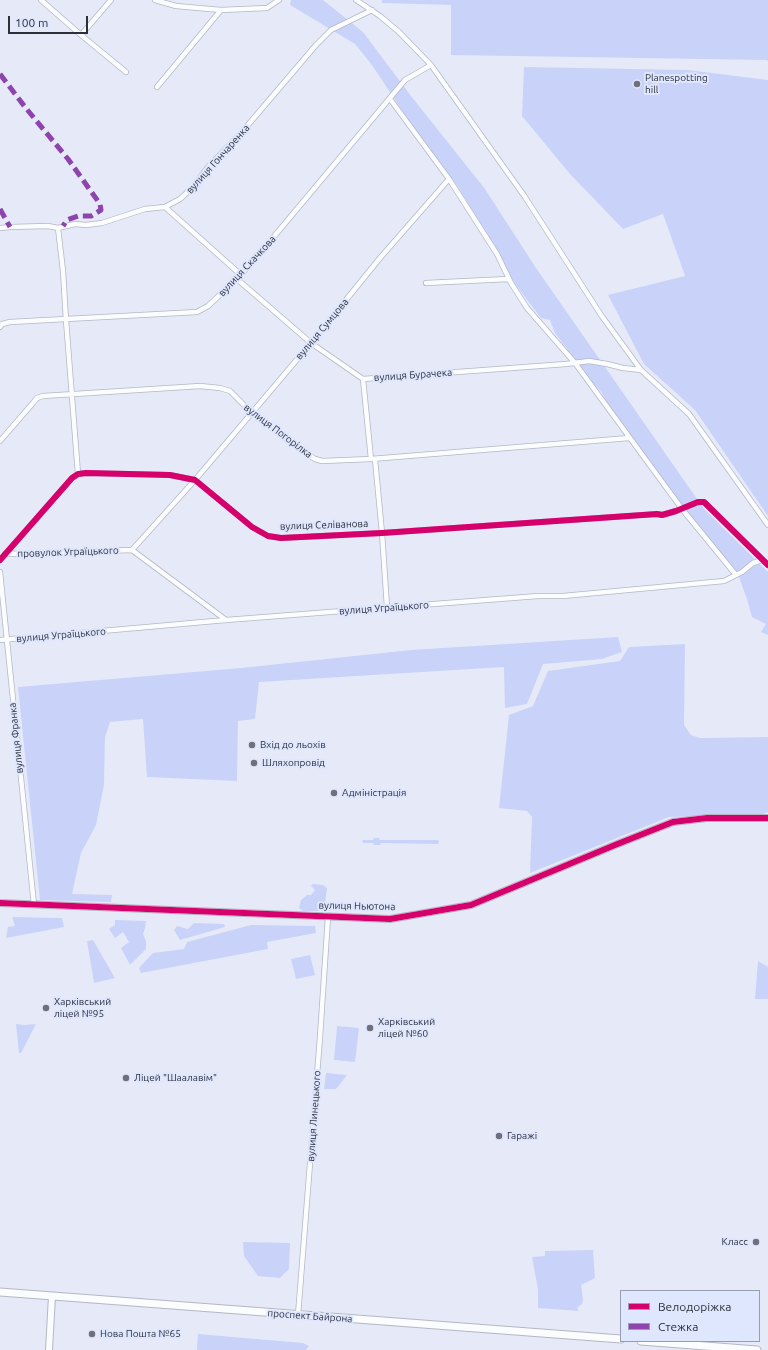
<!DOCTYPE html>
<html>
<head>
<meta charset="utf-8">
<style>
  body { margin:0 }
  #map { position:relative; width:768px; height:1350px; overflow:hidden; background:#e6eaf8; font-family:Ubuntu,sans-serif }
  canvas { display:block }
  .legend { position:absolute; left:620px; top:1290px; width:140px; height:52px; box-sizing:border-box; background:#dfe7ff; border:1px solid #989eb0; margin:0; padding:5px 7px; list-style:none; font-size:12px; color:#2d3039 }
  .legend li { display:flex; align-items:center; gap:8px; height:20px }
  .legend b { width:20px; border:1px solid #989eb0 }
  .scale { position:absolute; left:8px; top:16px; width:80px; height:18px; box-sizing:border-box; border:2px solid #2d3039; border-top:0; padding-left:5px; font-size:12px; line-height:14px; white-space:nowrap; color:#2d3039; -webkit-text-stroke:3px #dfe7ff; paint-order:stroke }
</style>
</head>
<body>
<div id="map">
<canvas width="768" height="1350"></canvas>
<ul class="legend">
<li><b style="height:5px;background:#d6006c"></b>Велодоріжка</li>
<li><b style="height:5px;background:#8e44ad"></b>Стежка</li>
</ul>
<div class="scale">100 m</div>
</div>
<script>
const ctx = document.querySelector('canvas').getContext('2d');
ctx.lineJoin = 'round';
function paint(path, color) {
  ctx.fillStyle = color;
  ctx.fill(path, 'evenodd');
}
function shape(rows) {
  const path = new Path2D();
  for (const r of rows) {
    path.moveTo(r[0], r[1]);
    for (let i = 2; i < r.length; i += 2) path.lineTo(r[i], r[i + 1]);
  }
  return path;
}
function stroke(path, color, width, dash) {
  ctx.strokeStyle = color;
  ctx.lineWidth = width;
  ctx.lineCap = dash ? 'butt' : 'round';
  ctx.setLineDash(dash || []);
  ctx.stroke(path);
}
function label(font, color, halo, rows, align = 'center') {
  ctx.font = font + ' Ubuntu,sans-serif';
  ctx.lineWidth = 4;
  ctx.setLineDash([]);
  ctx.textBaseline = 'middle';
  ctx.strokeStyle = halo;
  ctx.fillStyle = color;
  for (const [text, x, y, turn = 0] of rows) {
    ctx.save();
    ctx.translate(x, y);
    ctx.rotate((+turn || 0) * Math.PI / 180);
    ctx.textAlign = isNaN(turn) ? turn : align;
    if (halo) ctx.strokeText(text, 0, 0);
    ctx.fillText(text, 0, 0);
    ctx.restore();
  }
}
paint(shape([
  [291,0,323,0,363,32,411,96,485,189,536,268,704,509,768,572,768,635,761,632,766,624,752,617,747,599,739,577,705,537,606,402,602,393,592,382,555,333,550,320,541,318,515,284,497,250,458,187,413,127,372,65,355,44,290,5],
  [382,0,768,0,768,61,766,60,451,55,451,5,382,3],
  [524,67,688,70,768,80,768,516,695,410,644,364,608,295,685,276,663,214,623,229,570,174,522,116],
  [618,637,622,652,602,659,543,664,527,704,505,708,504,667,259,682,255,719,238,721,237,781,147,777,143,719,110,722,105,737,104,785,96,825,81,853,72,894,112,895,111,902,40,900,18,687,241,668,411,650],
  [685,644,684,725,691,735,700,738,768,737,768,812,763,814,669,817,530,873,532,817,527,811,499,808,509,715,533,706,548,671,620,661,629,647],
  [374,838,379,838,380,840,438,840,439,842,438,844,381,843,380,845,374,845,373,843,363,843,362,841,363,840,373,840],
  [313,884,323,885,327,888,324,911,303,911,299,908,301,900,307,895,311,895,315,890,311,886],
  [12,917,62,918,64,927,6,938,8,927,15,926],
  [115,920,146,921,145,928,143,934,146,941,146,949,130,965,121,948,129,942,123,932,115,938,109,929,115,925],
  [194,923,224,924,225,927,180,940,174,930,177,926,188,929],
  [251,925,315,926,316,933,267,942,268,949,141,973,139,968,153,953,184,949,187,942],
  [93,940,115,978,94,983,87,941],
  [310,955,315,975,296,979,291,959],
  [758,961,768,967,768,999,755,999],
  [16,1024,24,1025,36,1024,21,1053,19,1053],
  [337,1026,359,1028,355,1062,334,1060],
  [326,1073,347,1075,336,1089,324,1089],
  [243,1242,290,1243,289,1269,280,1278,258,1276,244,1256],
  [593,1250,595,1278,581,1285,583,1300,582,1304,577,1308,579,1311,538,1308,538,1289,532,1257,545,1256,545,1251],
  [198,1334,303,1343,309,1346,306,1350,197,1350]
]), '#c9d3f9');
const street = shape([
  [41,0,81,35,111,0],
  [155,0,176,6,221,10,267,8,279,0],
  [356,0,380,16,399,32,431,65,525,197,601,315,641,370,689,414,768,525],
  [81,35,126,72],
  [157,87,221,10],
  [390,99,449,179,497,254,511,283,527,308,575,363,682,509,736,575],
  [165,207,241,275],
  [0,228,10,227,48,226,58,228,75,224,86,225,102,223,145,209,165,207,180,199,192,188,208,167,242,132,316,45,331,30,372,10],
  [58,228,63,271,66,320,78,474],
  [237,279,311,343,363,379,566,364,589,361,607,364,623,368,641,370],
  [426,283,508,279],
  [0,327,2,324,10,322,197,312,208,306,237,279,261,252,405,80,431,65],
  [363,379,371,459],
  [0,441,33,403,37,398,43,396,200,386,220,388,230,391,251,412,296,447,315,459,322,461,371,459,629,438],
  [375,459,382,533,387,607],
  [5,554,132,550],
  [0,560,72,478,78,474,86,473,170,475,195,480,252,527,268,536,281,538,382,533,657,514,662,515,676,511,698,502,704,502,768,565],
  [0,572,34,905],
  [226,620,132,550,195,480,311,343,380,258,449,179],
  [0,640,226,620,538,596,563,596,724,581,742,572,753,563,762,560],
  [298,1315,320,1037,328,917]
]);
const secondary = shape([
  [0,903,390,919,471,905,615,845,673,822,707,818,768,818],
  [49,1350,52,1296]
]);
const primary = shape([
  [0,1292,621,1339],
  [641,1341,757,1350]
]);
stroke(street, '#b4b7c2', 6);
stroke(secondary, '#b4b7c2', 8);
stroke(primary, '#b4b7c2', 9);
stroke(street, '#fbfcfe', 4.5);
stroke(secondary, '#fbfcfe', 6);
stroke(primary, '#fbfcfe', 7);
stroke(shape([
  [0,74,25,107,68,159,100,204,101,210,91,216,78,216,67,220,63,226],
  [0,209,10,227]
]), '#8e44ad', 5, [10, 5]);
stroke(shape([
  [0,560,72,478,78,474,86,473,170,475,195,480,252,527,268,536,281,538,382,533,657,514,662,515,676,511,698,502,704,502,768,565],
  [0,903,390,919,471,905,615,845,673,822,707,818,768,818]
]), '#d6006c', 6);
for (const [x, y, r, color] of [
  [637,84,4,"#6e717c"],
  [252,745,4,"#6e717c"],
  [254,763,4,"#6e717c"],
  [334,793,4,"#6e717c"],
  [46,1008,4,"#6e717c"],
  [370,1028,4,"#6e717c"],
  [126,1078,4,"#6e717c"],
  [499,1136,4,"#6e717c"],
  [756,1242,4,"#6e717c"],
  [92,1334,4,"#6e717c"]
]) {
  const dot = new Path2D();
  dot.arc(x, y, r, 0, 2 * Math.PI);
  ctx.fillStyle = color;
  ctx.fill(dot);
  stroke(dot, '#dfe7ff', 1.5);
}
label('10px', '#2d3039', '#dfe7ff', [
  ["Planespotting",645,78],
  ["hill",645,90],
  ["Вхід до льохів",260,745],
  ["Шляхопровід",262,763],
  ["Адміністрація",342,793],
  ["Харківський",54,1002],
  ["ліцей №95",54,1014],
  ["Харківський",378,1022],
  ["ліцей №60",378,1034],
  ["Ліцей \"Шаалавім\"",134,1078],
  ["Гаражі",507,1136],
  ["Класс",748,1242,"right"],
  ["Нова Пошта №65",100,1334]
], 'left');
label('10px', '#2d3039', '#dfe7ff', [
  ["вулиця Гончаренка",218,159,-48],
  ["вулиця Скачкова",247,266,-47],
  ["вулиця Сумцова",322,329,-50],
  ["вулиця Бурачека",413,375,-4],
  ["вулиця Погорілка",278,431,37],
  ["вулиця Селіванова",324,525,-2],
  ["провулок Уграїцького",68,552,-2],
  ["вулиця Уграїцького",384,608,-4],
  ["вулиця Уграїцького",61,635,-5],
  ["вулиця Франка",16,738,-96],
  ["вулиця Ньютона",357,906,1],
  ["вулиця Линецького",314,1116,-86],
  ["проспект Байрона",310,1316,4]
]);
</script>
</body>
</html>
